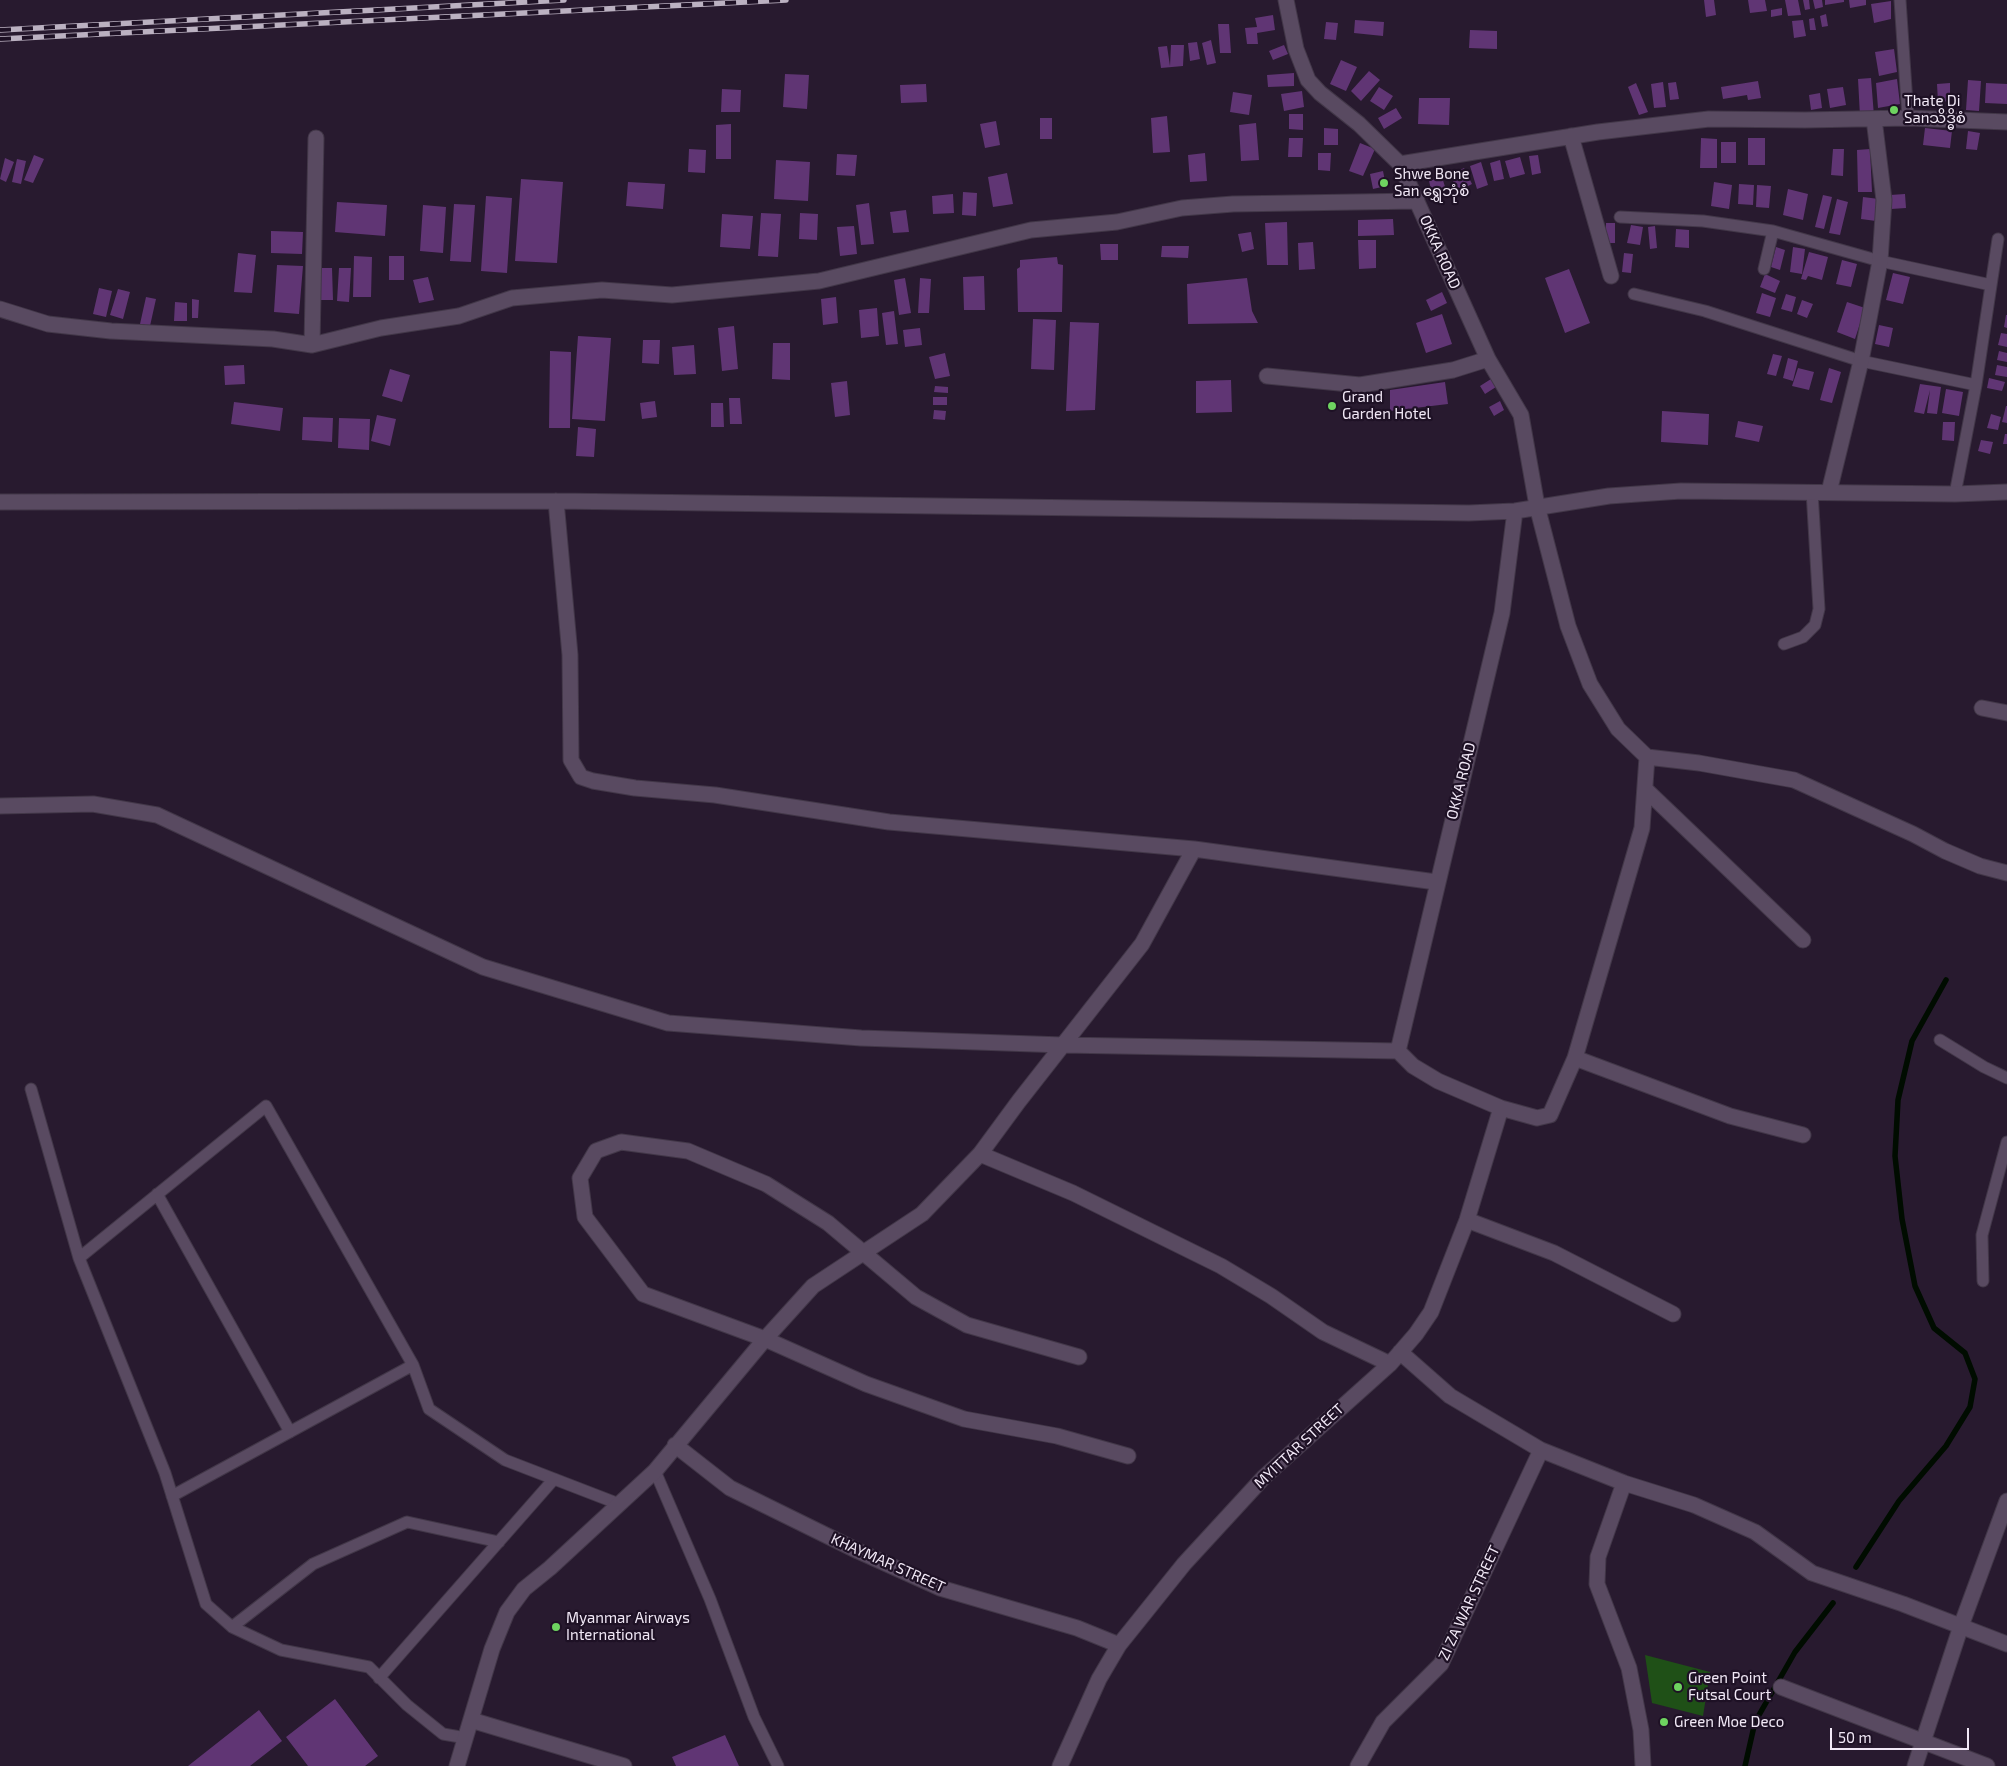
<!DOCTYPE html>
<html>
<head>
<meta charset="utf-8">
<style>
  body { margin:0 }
  #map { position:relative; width:2007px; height:1766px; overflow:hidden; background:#281a2f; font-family:"Exo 2",sans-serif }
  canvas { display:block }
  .scale { position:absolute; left:1830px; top:1728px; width:139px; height:22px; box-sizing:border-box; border:2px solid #f1e8f6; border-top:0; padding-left:6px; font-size:15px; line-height:18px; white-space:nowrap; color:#f1e8f6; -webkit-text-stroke:4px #1e1125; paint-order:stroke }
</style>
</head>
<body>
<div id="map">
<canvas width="2007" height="1766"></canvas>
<div class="scale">50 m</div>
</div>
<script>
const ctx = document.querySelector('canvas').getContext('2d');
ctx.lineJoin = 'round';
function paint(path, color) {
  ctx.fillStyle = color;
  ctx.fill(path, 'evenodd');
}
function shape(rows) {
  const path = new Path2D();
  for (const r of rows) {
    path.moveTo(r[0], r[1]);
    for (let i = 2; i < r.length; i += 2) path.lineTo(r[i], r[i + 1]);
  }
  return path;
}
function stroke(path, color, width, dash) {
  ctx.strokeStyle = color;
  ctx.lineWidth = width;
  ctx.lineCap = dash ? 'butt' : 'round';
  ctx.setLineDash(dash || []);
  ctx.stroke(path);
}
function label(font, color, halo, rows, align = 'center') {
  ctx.font = font + ' "Exo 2","Noto Sans Myanmar",sans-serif';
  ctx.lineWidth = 4.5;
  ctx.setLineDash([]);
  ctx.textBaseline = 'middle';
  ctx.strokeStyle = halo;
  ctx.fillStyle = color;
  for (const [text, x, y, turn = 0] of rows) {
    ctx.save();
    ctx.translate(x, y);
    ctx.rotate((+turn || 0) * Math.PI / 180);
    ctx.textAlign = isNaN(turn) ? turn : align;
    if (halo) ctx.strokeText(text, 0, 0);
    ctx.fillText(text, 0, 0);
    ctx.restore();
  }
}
paint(shape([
  [1645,1655,1710,1672,1703,1716,1652,1703]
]), '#1f5017');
stroke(shape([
  [1856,1567,1899,1501,1946,1446,1970,1407,1975,1379,1965,1353,1934,1328,1915,1286,1902,1219,1895,1156,1898,1100,1912,1041,1946,980],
  [1745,1766,1755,1722,1795,1652,1833,1603]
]), '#000c00', 5.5);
paint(shape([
  [1704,0,1714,0,1716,15,1706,17],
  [1748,0,1765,0,1767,11,1750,13],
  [1785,0,1798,0,1801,15,1788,16],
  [1803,0,1809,0,1810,9,1805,10],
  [1813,0,1822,0,1823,7,1815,9],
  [1825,0,1844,0,1844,2,1825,5],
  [1849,0,1866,0,1866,5,1850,8],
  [1891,1,1891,19,1874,23,1871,4],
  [1782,8,1782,15,1771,17,1771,10],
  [1826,14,1828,26,1822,27,1820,16],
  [1273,15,1275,30,1257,33,1258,44,1247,44,1245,28,1257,27,1255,18],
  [1814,18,1816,30,1810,30,1809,19],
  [1355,20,1384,22,1383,36,1354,33],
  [1803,20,1806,36,1794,38,1792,21],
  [1326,22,1338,23,1336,40,1324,39],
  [1218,24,1229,24,1231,53,1220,53],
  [1470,30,1497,31,1497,49,1469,48],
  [1211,40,1216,63,1207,65,1202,43],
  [1197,42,1200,59,1190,61,1188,43],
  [1171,45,1184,45,1183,66,1161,68,1158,47,1167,46,1170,66],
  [1284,45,1288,54,1273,60,1269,51],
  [1894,49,1897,72,1879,76,1875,52],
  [1341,60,1357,67,1346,91,1330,84],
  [1369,71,1380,80,1361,101,1351,91],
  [1294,73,1294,86,1268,87,1267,75],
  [785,74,809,75,807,109,783,107],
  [1871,78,1874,116,1860,116,1858,79],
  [1897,79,1900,104,1878,108,1876,83],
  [1968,80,1981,81,1979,111,1966,110],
  [1758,81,1761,98,1748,100,1747,95,1723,99,1721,87],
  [1663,82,1666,107,1654,108,1651,84],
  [1676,82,1679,99,1670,100,1668,83],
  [1636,83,1648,112,1639,115,1628,87],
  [1950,83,1950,101,1938,102,1937,84],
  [1986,83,2007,84,2007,104,1985,103],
  [926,84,927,102,901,103,900,85],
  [1379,87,1393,96,1384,110,1370,101],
  [1843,87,1846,105,1830,108,1827,89],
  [722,89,741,90,740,112,721,112],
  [1302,91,1304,107,1284,111,1281,94],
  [1233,92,1252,95,1249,115,1230,112],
  [1820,93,1822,108,1811,110,1809,95],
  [1419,98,1450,98,1449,125,1418,124],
  [1396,108,1402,118,1384,129,1378,118],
  [1289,114,1303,114,1303,130,1289,129],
  [1167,116,1170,152,1153,153,1151,118],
  [1040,118,1052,118,1052,139,1040,139],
  [996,121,1000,145,985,148,980,124],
  [1256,123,1259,160,1241,161,1239,125],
  [731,124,731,159,716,159,716,125],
  [1324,128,1338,129,1338,145,1324,145],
  [1925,128,1952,131,1950,148,1923,145],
  [1968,131,1980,133,1977,150,1966,149],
  [1289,138,1303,138,1302,157,1288,157],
  [1701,138,1717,139,1717,168,1700,168],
  [1748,138,1765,138,1765,165,1748,165],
  [1721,142,1736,142,1736,163,1721,163],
  [1360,143,1375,149,1363,176,1349,171],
  [689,149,706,150,705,173,688,172],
  [1833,149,1844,149,1843,176,1831,175],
  [1870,149,1872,192,1858,192,1857,150],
  [1205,153,1207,181,1190,182,1188,155],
  [1318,153,1331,153,1330,171,1318,170],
  [837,154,857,155,855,176,836,175],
  [34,155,44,159,33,183,24,180],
  [1538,155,1541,173,1532,175,1529,156],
  [1520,157,1525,174,1510,178,1505,161],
  [5,158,14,162,6,182,0,179],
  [17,159,26,161,21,184,12,182],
  [776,160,810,162,808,201,774,199],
  [1500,160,1504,179,1494,181,1490,163],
  [1481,162,1488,185,1477,189,1470,166],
  [1464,168,1472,184,1458,191,1450,175],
  [1383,171,1386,186,1373,189,1370,174],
  [1007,173,1013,204,993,207,988,177],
  [1442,177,1446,190,1432,193,1429,181],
  [521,179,563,182,557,263,515,261],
  [628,182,665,184,663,209,626,206],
  [1714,182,1732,185,1729,209,1711,206],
  [1739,184,1754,185,1753,205,1738,204],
  [1757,185,1771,186,1769,208,1756,207],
  [1788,189,1808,194,1803,220,1783,215],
  [963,192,977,193,976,216,962,215],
  [953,194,954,213,933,214,932,196],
  [1905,194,1906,208,1891,209,1890,195],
  [1823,195,1832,197,1824,229,1815,227],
  [486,196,512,198,507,273,481,271],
  [1863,197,1879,199,1876,221,1861,219],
  [1837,199,1848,202,1840,235,1829,233],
  [337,202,387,205,385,236,335,232],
  [869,203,874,244,861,245,856,205],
  [454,204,475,205,471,262,450,261],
  [423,205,446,207,443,253,420,251],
  [906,210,909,232,893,233,890,212],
  [761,213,781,214,778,257,758,256],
  [800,213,818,214,817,240,799,239],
  [722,214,753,216,750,249,720,247],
  [1393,219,1394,235,1358,236,1358,220],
  [1287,222,1288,265,1267,265,1265,223],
  [1606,223,1615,223,1615,243,1606,243],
  [1631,225,1643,227,1640,245,1627,243],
  [854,226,857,254,840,256,837,227],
  [1655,226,1657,248,1650,249,1648,227],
  [1676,229,1689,230,1689,248,1675,247],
  [271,231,303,232,302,254,271,253],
  [1251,232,1254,249,1242,252,1238,234],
  [1358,240,1376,240,1376,268,1359,269],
  [1313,242,1315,269,1299,270,1298,243],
  [1100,244,1118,244,1118,260,1101,260],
  [1162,246,1189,246,1188,258,1161,257],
  [1776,247,1785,250,1780,270,1771,267],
  [1793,247,1805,249,1802,274,1790,272],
  [1809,252,1828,257,1822,280,1808,276,1806,280,1801,279],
  [238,253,256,255,252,293,234,292],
  [1624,253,1633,254,1631,273,1622,272],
  [354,256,372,257,371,297,353,297],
  [389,256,404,256,404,280,389,280],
  [1057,257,1058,264,1063,265,1062,312,1018,312,1017,269,1020,267,1020,260],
  [1842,260,1857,264,1851,287,1836,284],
  [277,265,303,266,299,314,274,312],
  [318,268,332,268,333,300,318,300],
  [339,268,351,268,349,302,337,301],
  [1569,269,1590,323,1565,333,1545,278],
  [1893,273,1910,277,1903,304,1886,300],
  [1765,274,1780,281,1775,293,1760,287],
  [984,276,985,310,964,310,963,277],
  [428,277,434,300,419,303,413,280],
  [905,278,911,313,899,315,894,280],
  [920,278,931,279,929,313,918,313],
  [1247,278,1252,311,1258,323,1188,324,1187,284],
  [99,288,112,291,106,317,93,314],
  [118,289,130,292,123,319,110,315],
  [1442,292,1447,303,1431,311,1426,300],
  [1762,293,1776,298,1770,317,1756,313],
  [1786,294,1796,297,1792,312,1781,309],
  [146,297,156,299,150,326,140,324],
  [836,297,838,323,823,325,821,299],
  [192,299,199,300,198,318,192,318],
  [1802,300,1813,304,1807,318,1797,314],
  [175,302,187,303,187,321,174,321],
  [1847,302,1865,308,1855,339,1837,332],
  [877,308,879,336,861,338,859,310],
  [894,311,898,344,886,345,882,313],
  [1442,314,1452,344,1426,353,1416,323],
  [2006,315,2007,315,2007,328,2004,327],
  [1033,319,1056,320,1054,370,1031,369],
  [1070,322,1099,323,1095,410,1066,411],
  [1879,325,1893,328,1889,347,1875,344],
  [734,326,738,369,722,371,718,328],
  [920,328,922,345,905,347,903,330],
  [2001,333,2007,334,2007,347,1998,345],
  [578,336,611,338,605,421,572,419],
  [643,340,660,340,659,364,642,363],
  [773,343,790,343,790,380,772,379],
  [694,345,696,374,674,375,672,347],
  [550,351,571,352,570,428,549,428],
  [1999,351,2007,353,2007,362,1997,360],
  [945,353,950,376,935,379,929,357],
  [1773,354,1782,356,1776,376,1767,374],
  [1788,358,1798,361,1793,381,1783,378],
  [244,365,245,384,225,385,224,366],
  [1997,365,2007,367,2007,377,1995,375],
  [1798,368,1814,372,1809,390,1792,386],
  [1829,368,1841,372,1832,403,1820,400],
  [390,369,410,375,402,402,382,396],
  [1989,378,2005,382,2002,391,1987,388],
  [1491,379,1496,387,1485,394,1480,386],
  [1231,380,1232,412,1196,413,1196,381],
  [847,381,850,415,835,417,831,383],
  [1445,382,1448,404,1390,411,1390,390],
  [1920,384,1941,387,1937,414,1927,413,1930,390,1924,414,1914,412],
  [935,386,948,387,948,393,934,392],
  [1946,389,1963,392,1959,416,1942,413],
  [933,397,947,397,947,405,933,405],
  [729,398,740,398,742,424,730,424],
  [655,401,657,417,642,419,640,403],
  [1500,401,1504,410,1494,416,1489,407],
  [234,402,283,408,280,431,231,424],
  [711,403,723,403,724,427,711,427],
  [2006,406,2007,406,2007,423,2002,422],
  [934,410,946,411,945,420,933,419],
  [1662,411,1709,414,1708,445,1661,442],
  [1991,414,2001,417,1998,430,1987,428],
  [377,415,396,419,390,446,371,441],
  [303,417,333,418,332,442,302,440],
  [339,418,370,419,369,450,338,448],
  [1738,421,1763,426,1759,442,1735,437],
  [1943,422,1955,422,1954,441,1942,440],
  [578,427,596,429,594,457,576,456],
  [2005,434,2007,434,2007,444,2003,444],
  [1981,440,1993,442,1990,454,1978,451],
  [335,1699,378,1756,365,1766,308,1766,286,1737],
  [259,1710,282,1741,250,1766,188,1766],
  [725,1735,739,1766,676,1766,672,1757]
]), '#603574');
const lane = shape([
  [1900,0,1908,118],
  [1620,217,1703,221,1773,231,1880,261,1991,285],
  [1764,269,1773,231],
  [1634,294,1705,311,1861,361,1976,385],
  [1955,494,1976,385,1998,239],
  [1784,644,1803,637,1815,625,1819,609,1812,491],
  [1940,1040,1984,1067,2007,1078],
  [31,1089,79,1258,165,1473,206,1604,232,1627,281,1650,369,1667,407,1705,443,1734,466,1738],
  [157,1194,290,1432],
  [79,1258,266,1106,413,1365,429,1409,505,1460,619,1504],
  [1983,1281,1982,1235,2007,1142],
  [655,1471,710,1599,754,1717,778,1766],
  [172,1496,413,1365],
  [232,1627,313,1564,407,1522,499,1542],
  [379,1678,554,1479]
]);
const street = shape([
  [1286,0,1296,49,1308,80,1320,93,1359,124,1400,164,1488,359,1521,415,1537,506,1568,626,1590,684,1618,729,1647,757,1699,763,1794,780,1913,834,1945,851,1980,866,2007,873],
  [1571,136,1611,276],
  [1400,164,1598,132,1709,119,1805,120,1908,118,2007,122],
  [0,309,48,324,111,331,273,339,312,345,381,328,459,316,512,298,602,290,672,295,819,281,1031,230,1117,222,1182,208,1233,204,1417,201],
  [312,345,316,138],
  [1267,376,1360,385,1453,370,1488,359],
  [1829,492,1861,361,1880,261,1884,200,1874,119],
  [556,501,570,655,571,760,581,777,593,781,635,788,715,795,889,822,1194,849,1436,882],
  [0,502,556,501,1469,513,1515,511,1609,496,1681,491,1955,494,2007,492],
  [1982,708,2007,713],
  [1645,789,1803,940],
  [0,806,93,804,157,815,483,967,668,1023,861,1038,1063,1045,1398,1051,1413,1066,1438,1081,1501,1108,1537,1118,1550,1115,1575,1058,1642,828,1647,757],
  [1398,1051,1502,613,1515,511],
  [1575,1058,1730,1116,1803,1135],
  [980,1154,1073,1193,1221,1266,1271,1296,1323,1332,1390,1364],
  [1467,1220,1554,1253,1673,1314],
  [1400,1352,1450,1396,1541,1450,1624,1483,1694,1505,1755,1532,1812,1573,1903,1604,2007,1644],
  [1079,1357,967,1325,916,1297,828,1223,766,1184,688,1151,621,1142,596,1151,580,1178,585,1217,643,1294,765,1339,866,1384,964,1419,1057,1436,1128,1456],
  [675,1445,730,1488,858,1551,940,1588,1077,1628,1119,1645],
  [1624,1483,1598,1557,1597,1584,1629,1668,1641,1730,1643,1766],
  [1781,1687,1987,1766],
  [471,1720,624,1766],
  [457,1766,492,1649,507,1612,524,1589,550,1568,655,1471,765,1339,813,1286,922,1214,980,1154,1019,1101,1142,944,1194,849],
  [1060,1766,1099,1679,1119,1645,1184,1564,1264,1477,1390,1364,1416,1334,1431,1312,1467,1220,1501,1108],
  [1358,1766,1383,1722,1441,1664,1541,1450],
  [1915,1766,1961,1626,2007,1501]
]);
stroke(lane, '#423748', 13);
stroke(street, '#423748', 17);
stroke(lane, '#594a61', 11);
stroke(street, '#594a61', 15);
const rail = shape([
  [0,30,564,0],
  [0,39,786,0]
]);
stroke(rail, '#bbb1c1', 5.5);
stroke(rail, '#1e1125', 4, [11]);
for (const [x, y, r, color] of [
  [1894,110,5,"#6ed360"],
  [1384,183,5,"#6ed360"],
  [1332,406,5,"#6ed360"],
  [556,1627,5,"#6ed360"],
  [1678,1687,5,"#6ed360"],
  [1664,1722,5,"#6ed360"]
]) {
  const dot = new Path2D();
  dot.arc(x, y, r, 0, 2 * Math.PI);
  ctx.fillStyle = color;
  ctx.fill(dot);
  stroke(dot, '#1e1125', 2);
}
label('15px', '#f1e8f6', '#1e1125', [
  ["Thate Di",1904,101],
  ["Sanသိဒ္ဓိစံ",1904,118],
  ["Shwe Bone",1394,174],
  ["San ရွှေဘုံစံ",1394,191],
  ["Grand",1342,397],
  ["Garden Hotel",1342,414],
  ["Myanmar Airways",566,1618],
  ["International",566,1635],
  ["Green Point",1688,1678],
  ["Futsal Court",1688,1695],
  ["Green Moe Deco",1674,1722]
], 'left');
label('15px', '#f1e8f6', '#1e1125', [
  ["OKKA ROAD",1440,252,66],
  ["OKKA ROAD",1461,781,-76],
  ["MYITTAR STREET",1299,1446,-43],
  ["KHAYMAR STREET",888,1563,24],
  ["ZI ZA WAR STREET",1469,1603,-65]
]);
</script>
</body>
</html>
